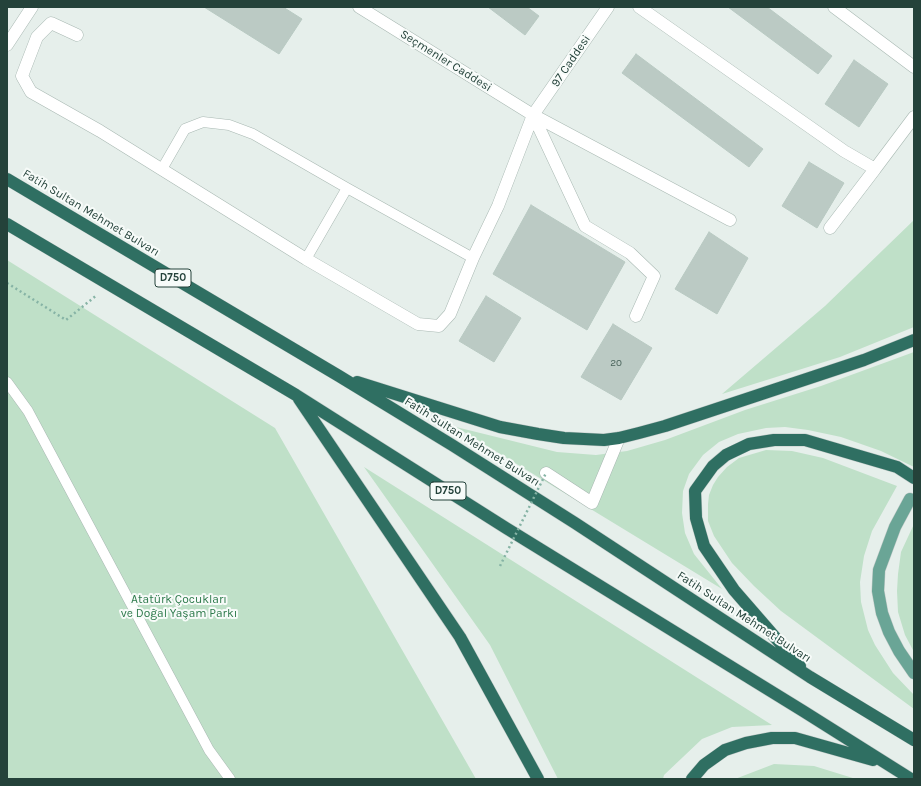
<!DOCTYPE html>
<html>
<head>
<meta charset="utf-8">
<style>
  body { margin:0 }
  #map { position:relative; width:921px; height:786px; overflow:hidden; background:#e6efeb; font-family:Karla,sans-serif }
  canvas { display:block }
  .frame { position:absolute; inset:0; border:8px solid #24423a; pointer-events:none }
</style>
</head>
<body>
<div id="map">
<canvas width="921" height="786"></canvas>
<div class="frame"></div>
</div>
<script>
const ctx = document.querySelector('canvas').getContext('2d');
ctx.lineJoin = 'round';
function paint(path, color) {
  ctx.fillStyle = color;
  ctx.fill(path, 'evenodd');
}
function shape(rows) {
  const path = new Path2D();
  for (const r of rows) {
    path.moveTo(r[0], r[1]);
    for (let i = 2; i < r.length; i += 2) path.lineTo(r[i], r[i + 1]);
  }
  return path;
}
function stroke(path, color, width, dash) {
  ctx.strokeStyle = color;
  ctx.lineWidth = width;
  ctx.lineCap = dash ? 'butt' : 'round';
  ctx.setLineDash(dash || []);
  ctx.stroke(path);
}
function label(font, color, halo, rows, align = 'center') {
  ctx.font = font + ' Karla,sans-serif';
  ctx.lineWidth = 4;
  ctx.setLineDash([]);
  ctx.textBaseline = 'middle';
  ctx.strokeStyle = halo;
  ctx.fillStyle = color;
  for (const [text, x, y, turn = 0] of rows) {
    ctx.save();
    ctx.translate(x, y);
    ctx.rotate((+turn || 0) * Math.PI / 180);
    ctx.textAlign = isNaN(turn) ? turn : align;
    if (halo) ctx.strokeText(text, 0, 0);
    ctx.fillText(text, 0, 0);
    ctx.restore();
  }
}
paint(shape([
  [914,220,914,327,840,357,722,394,825,306],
  [7,260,275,428,476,779,7,779],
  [914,352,914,467,881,451,841,437,808,430,785,427,766,428,738,434,719,442,703,455,689,474,683,491,682,513,685,533,694,554,722,589,456,427,557,452,596,455,627,451,665,440,745,410,821,386],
  [766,450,792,451,823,458,897,486,872,531,864,556,860,582,861,602,868,630,875,645,893,673,914,695,914,709,781,611,754,586,732,563,714,536,708,521,708,504,709,495,713,485,718,477,727,467,739,458],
  [364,467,772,725,732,727,702,739,664,775,663,779,558,779,490,645],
  [914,524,914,652,905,635,898,612,897,591,898,574,901,552],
  [774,764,814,766,856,779,735,779]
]), '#bfe0c8');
const building = shape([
  [204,7,283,7,302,19,279,54,204,7],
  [488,7,527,7,539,16,525,35,488,7],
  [728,7,767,7,832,56,818,74,728,7],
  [636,54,763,149,749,167,622,73,636,54],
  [854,60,888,84,859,127,825,104,854,60],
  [809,162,844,183,817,228,782,206,809,162],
  [531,205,625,262,587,330,493,274,531,205],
  [709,232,748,258,717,314,675,289,709,232],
  [486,296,521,318,494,362,459,341,486,296],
  [613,324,652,348,621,400,581,377,613,324]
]);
paint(building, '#bbcac4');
stroke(building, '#b8c9c2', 1);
const lane = shape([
  [162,169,185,129,203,122,229,125,253,134,347,188,473,258],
  [306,259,347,188],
  [7,382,28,411,209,750,230,779]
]);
const street = shape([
  [359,7,533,115,730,220],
  [639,7,844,151,875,169,914,117],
  [834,7,914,67],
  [77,35,51,23,37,37,22,76,31,92,100,131,306,259,418,324,439,326,450,314,473,258,498,206,533,115,608,7],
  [7,45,32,7],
  [533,115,585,226,630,253,654,276,636,316],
  [830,228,875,169],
  [546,473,592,503,619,438]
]);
const primary = shape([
  [910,499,895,527,879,570,878,591,882,613,889,632,899,651,914,673]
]);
const highway = shape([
  [7,179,339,376,452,445,575,523,810,677,914,740],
  [7,224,296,395,506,528,803,711,911,779],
  [357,382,500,427,538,434,564,438,604,440,619,438,639,433,665,426,864,360,914,340],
  [299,399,460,637,538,779],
  [800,666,734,590,704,546,696,518,695,491,713,466,726,455,749,444,774,440,805,440,897,467,914,478],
  [692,779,704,765,725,750,746,743,772,738,795,738,873,760]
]);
stroke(lane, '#a8b8b2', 11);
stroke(street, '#a8b8b2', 13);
stroke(primary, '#c2cac8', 13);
stroke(highway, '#c2cac8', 13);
stroke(shape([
  [7,283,66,320,97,295]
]), '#86b3a5', 2.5, [2, 3]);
stroke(lane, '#fff', 10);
stroke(street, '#fff', 12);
stroke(primary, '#6aa596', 12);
stroke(highway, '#2f6f62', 12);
stroke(shape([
  [500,566,546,473]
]), '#86b3a5', 2.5, [2, 3]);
label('10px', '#4a645c', null, [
  ["20",616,363]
]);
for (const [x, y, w] of [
  [173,278,36],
  [448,491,36]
]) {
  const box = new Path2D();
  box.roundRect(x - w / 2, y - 9, w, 18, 3);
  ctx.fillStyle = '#f7fbf9';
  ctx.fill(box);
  stroke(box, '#24423a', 1);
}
label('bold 11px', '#24423a', null, [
  ["D750",173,278],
  ["D750",448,491]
]);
label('12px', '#24423a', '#f7fbf9', [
  ["Seçmenler Caddesi",446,61,32],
  ["97 Caddesi",571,61,-56],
  ["Fatih Sultan Mehmet Bulvarı",91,213,31],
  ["Fatih Sultan Mehmet Bulvarı",472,442,32],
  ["Fatih Sultan Mehmet Bulvarı",744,617,33]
]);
label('12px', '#2d7a4b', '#f7fbf9', [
  ["Atatürk Çocukları",179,600],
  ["ve Doğal Yaşam Parkı",179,614]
]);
</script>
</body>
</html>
